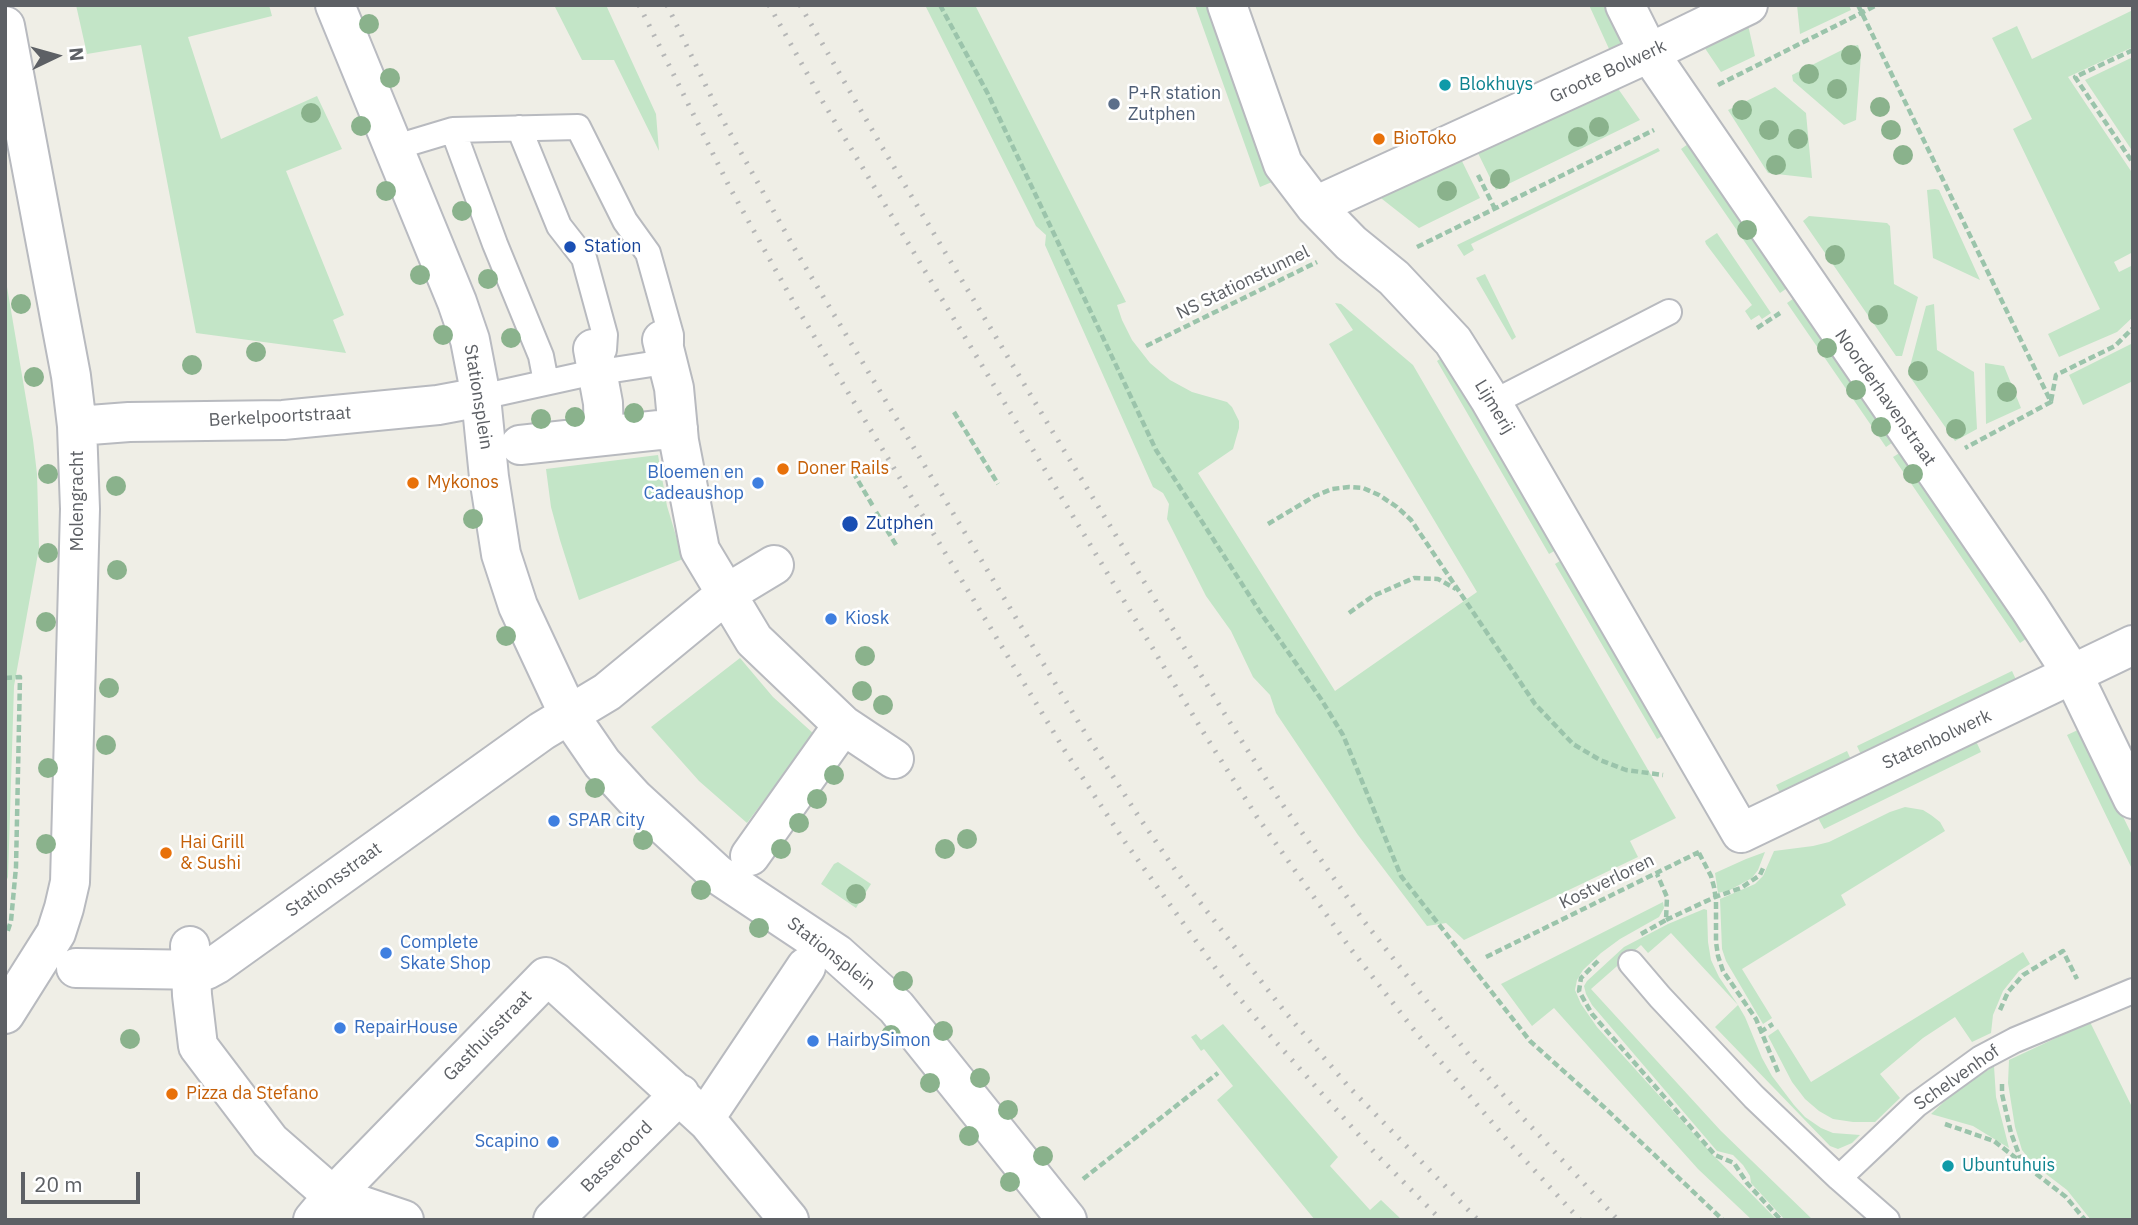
<!DOCTYPE html>
<html>
<head>
<meta charset="utf-8">
<style>
  body { margin:0 }
  #map { position:relative; width:2138px; height:1225px; overflow:hidden; background:#efeee6; font-family:"IBM Plex Sans",sans-serif }
  canvas { display:block }
  .frame { position:absolute; inset:0; border:7px solid #5d6065; pointer-events:none }
  .north { position:absolute; left:21px; top:21px; width:70px; height:70px; -webkit-text-stroke:5px #fff; paint-order:stroke; rotate:85deg; font-size:19px; font-weight:700; line-height:28px; text-align:center; color:#5d6065 }
  .north::after { content:''; display:block; margin:auto; width:24px; height:32px; background:#5d6065; clip-path:polygon(50% 0,100% 100%,50% 72%,0 100%) }
  .scale { position:absolute; left:21px; top:1172px; width:119px; height:32px; box-sizing:border-box; border:4px solid #5d6065; border-top:0; padding-left:9px; font-size:21px; line-height:24px; white-space:nowrap; color:#5d6065; -webkit-text-stroke:5px #fff; paint-order:stroke }
</style>
</head>
<body>
<div id="map">
<canvas width="2138" height="1225"></canvas>
<div class="frame"></div>
<div class="north">N</div>
<div class="scale">20 m</div>
</div>
<script>
const ctx = document.querySelector('canvas').getContext('2d');
ctx.lineJoin = 'round';
function paint(path, color) {
  ctx.fillStyle = color;
  ctx.fill(path, 'evenodd');
}
function shape(rows) {
  const path = new Path2D();
  for (const r of rows) {
    path.moveTo(r[0], r[1]);
    for (let i = 2; i < r.length; i += 2) path.lineTo(r[i], r[i + 1]);
  }
  return path;
}
function stroke(path, color, width, dash) {
  ctx.strokeStyle = color;
  ctx.lineWidth = width;
  ctx.lineCap = dash ? 'butt' : 'round';
  ctx.setLineDash(dash || []);
  ctx.stroke(path);
}
function label(font, color, halo, rows, align = 'center') {
  ctx.font = font + ' "IBM Plex Sans",sans-serif';
  ctx.lineWidth = 5;
  ctx.setLineDash([]);
  ctx.textBaseline = 'middle';
  ctx.strokeStyle = halo;
  ctx.fillStyle = color;
  for (const [text, x, y, turn = 0] of rows) {
    ctx.save();
    ctx.translate(x, y);
    ctx.rotate((+turn || 0) * Math.PI / 180);
    ctx.textAlign = isNaN(turn) ? turn : align;
    if (halo) ctx.strokeText(text, 0, 0);
    ctx.fillText(text, 0, 0);
    ctx.restore();
  }
}
paint(shape([
  [76,5,92,5,93,7,101,5,269,5,272,16,188,37,221,139,317,96,342,149,286,171,344,315,333,320,346,353,196,333,141,45,87,54],
  [554,5,606,5,656,114,659,151,614,60,582,60],
  [925,5,975,5,1126,302,1117,305,1122,320,1132,340,1150,363,1170,380,1192,392,1227,402,1232,407,1239,421,1239,428,1233,449,1198,473,1335,691,1477,592,1329,344,1353,330,1335,303,1341,304,1413,365,1676,818,1630,841,1638,857,1464,940,1446,923,1427,926,1358,835,1276,713,1270,695,1253,677,1231,631,1206,596,1170,525,1167,519,1169,504,1163,493,1153,487,1045,245,1046,235,1036,226],
  [1195,5,1209,5,1272,182,1260,187],
  [1589,5,1613,5,1635,53,1615,62],
  [1797,5,1849,5,1851,10,1800,34],
  [2133,10,2133,47,2068,77,2133,174,2133,252,2114,262,2119,272,2133,265,2133,317,2117,332,2059,357,2048,334,2100,309,2013,129,2032,119,1992,38,2017,26,2032,59],
  [1746,16,1755,56,1721,72,1698,38],
  [1858,45,1861,55,1856,120,1844,125,1793,81,1792,75,1848,47],
  [2133,57,2133,152,2085,80],
  [1612,80,1640,120,1496,190,1475,147],
  [1775,87,1806,113,1812,178,1768,173,1728,110],
  [1695,139,1793,284,1780,293,1681,149],
  [1658,148,1660,151,1471,244,1474,250,1464,256,1457,245],
  [1459,155,1480,198,1419,228,1377,195],
  [1935,189,1939,190,1980,280,1933,258,1927,190],
  [1809,216,1887,223,1890,226,1894,284,1918,297,1902,356,1896,356,1803,221],
  [1717,233,1771,313,1762,319,1759,315,1751,320,1745,311,1752,305,1706,244,1705,241],
  [1485,274,1516,337,1512,340,1476,278],
  [5,275,33,440,37,474,39,548,14,686,8,877,5,884],
  [1800,294,1899,438,1886,447,1787,303],
  [1934,304,1937,350,1974,372,1977,429,1955,441,1908,374,1926,306],
  [2133,343,2133,381,2083,405,2069,375],
  [1450,352,1563,546,1549,554,1437,361],
  [1985,363,2004,366,2021,408,1986,424],
  [1906,449,2033,634,2020,643,1893,457],
  [658,455,667,506,683,559,579,600,560,540,551,507,546,469],
  [1568,556,1670,732,1657,739,1555,564],
  [740,658,773,697,814,734,747,823,699,781,651,727],
  [2012,671,2018,684,1863,759,1857,746],
  [2080,729,2133,837,2133,871,2067,735],
  [1976,741,1981,752,1824,829,1818,818],
  [1847,751,1853,764,1783,799,1776,785],
  [1905,807,1923,810,1931,815,1940,822,1945,831,1841,895,1846,905,1742,969,1772,1018,1763,1024,1726,961,1722,949,1720,899,1755,884,1763,876,1774,851,1813,846,1829,842,1890,812],
  [1765,852,1758,870,1752,878,1730,890,1718,893,1715,873,1746,859],
  [838,862,871,884,856,908,821,884,834,864],
  [1663,902,1664,908,1659,917,1620,939,1601,953,1583,970,1577,980,1575,990,1581,1004,1597,1027,1712,1154,1777,1220,1752,1220,1698,1169,1554,1008,1532,1026,1501,984],
  [1704,909,1707,910,1708,942,1711,960,1719,977,1738,1005,1745,1017,1762,1058,1772,1076,1794,1105,1805,1117,1821,1128,1833,1133,1860,1135,1852,1143,1838,1149,1830,1146,1715,1027,1738,1005,1671,933,1648,953,1641,945,1591,989,1721,1131,1813,1220,1785,1220,1751,1183,1750,1176,1743,1165,1733,1155,1717,1151,1592,1005,1586,994,1584,986,1587,981,1624,947,1668,924],
  [2023,952,2030,964,2019,971,2003,991,1993,1015,1991,1033,1972,1042,1955,1017,1923,1038,1880,1074,1900,1098,1875,1122,1853,1122,1833,1119,1819,1111,1805,1099,1792,1082,1768,1036,1778,1029,1811,1082],
  [2090,1022,2133,1109,2133,1220,2091,1220,2067,1190,2033,1164,2022,1150,2015,1127,2008,1083,2009,1060],
  [1223,1024,1338,1157,1330,1166,1370,1210,1381,1200,1402,1220,1315,1220,1217,1100,1233,1086,1204,1049,1201,1051,1191,1037,1196,1034,1201,1040],
  [1994,1066,1996,1097,2009,1148,1973,1126,1931,1114,1953,1093]
]), '#c3e5c7');
const lane = shape([
  [519,128,559,226,584,258,605,335,604,350,595,364],
  [453,130,495,244,541,356,546,382],
  [393,148,453,130,578,127,625,221,648,253,671,335,671,343,662,359,652,364,581,375,481,397],
  [1492,403,1669,312],
  [1631,963,1660,997,1754,1097,1839,1178,1887,1220],
  [1839,1178,1916,1105,1981,1058,2015,1040,2133,991]
]);
const street = shape([
  [1227,5,1283,164,1315,206,1351,243,1394,278,1453,341,1489,398,1741,833,2133,645],
  [1625,5,1649,53,2029,607,2073,675,2133,799],
  [5,26,71,376,77,426,80,509,70,882,64,908,56,933,5,1014],
  [1315,206,1649,53,1748,5],
  [662,340,674,388,679,441,700,550,754,640,843,725,894,759],
  [593,349,603,403,604,436],
  [77,426,129,422,283,420,438,405,481,397],
  [520,445,678,428],
  [750,856,843,725],
  [190,946,192,995,198,1046,270,1141,333,1196,404,1220],
  [76,968,206,970,217,964,542,731,607,692,726,594,774,565],
  [705,1118,806,967],
  [313,1220,333,1196,546,977,555,982,708,1122,789,1220],
  [553,1220,680,1094]
]);
const secondary = shape([
  [335,5,457,302,470,340,481,397,489,477,501,554,518,606,569,715,602,763,634,798,717,874,837,954,896,1007,1067,1220]
]);
stroke(lane, '#b8babf', 28);
stroke(street, '#b8babf', 42);
stroke(secondary, '#b9bbc1', 42);
stroke(shape([
  [940,5,988,94,1156,450,1260,612,1321,699,1343,735,1401,876,1530,1041,1605,1108,1723,1220],
  [1858,5,2051,402,1965,448],
  [2133,50,2075,77,2133,163],
  [1718,85,1877,5],
  [1478,175,1495,209],
  [1417,247,1654,130],
  [1757,328,1780,313],
  [1146,346,1317,262],
  [2051,401,2056,375,2115,346,2133,328],
  [954,412,998,484],
  [853,472,874,508],
  [876,512,896,545],
  [1268,524,1315,496,1332,489,1349,487,1363,488,1379,495,1397,507,1411,520,1535,704,1573,744,1600,760,1626,770,1663,775],
  [1349,613,1373,596,1414,578,1438,579,1456,589],
  [5,678,20,677,16,867,11,921,7,933],
  [1699,853,1711,876,1714,887,1716,900,1716,942,1718,956,1723,971,1756,1019,1778,1072],
  [1666,920,1715,897,1741,888,1760,875,1764,866],
  [1641,934,1666,920,1667,897,1657,874],
  [1486,957,1699,852],
  [1598,961,1581,978,1579,991,1592,1014,1715,1155,1734,1163,1747,1183,1781,1220],
  [2000,1010,2008,992,2023,975,2063,951,2077,979],
  [1760,1032,1773,1024],
  [2002,1084,2002,1094,2011,1133,2021,1160],
  [1945,1124,1994,1141,2066,1197,2085,1220],
  [1083,1179,1218,1073]
]), '#9bc4ab', 4.5, [7, 3.5]);
stroke(lane, '#fff', 24);
stroke(street, '#fff', 38);
stroke(secondary, '#fff', 38);
stroke(shape([
  [639,5,730,188,794,303,1065,751,1125,842,1219,973,1267,1032,1374,1152,1441,1220],
  [667,5,720,115,797,253,1079,723,1135,811,1178,874,1285,1012,1348,1086,1478,1220],
  [769,5,823,102,1205,735,1257,817,1350,948,1418,1035,1513,1147,1580,1220],
  [800,5,882,147,1051,429,1229,721,1280,801,1363,920,1469,1055,1523,1118,1618,1220]
]), '#b6b7b7', 5, [2, 9]);
ctx.fillStyle = '#8ab28c';
for (const [x, y] of [
  [369,24],
  [1851,55],
  [1809,74],
  [390,78],
  [1837,89],
  [1880,107],
  [1742,110],
  [311,113],
  [361,126],
  [1599,127],
  [1769,130],
  [1891,130],
  [1578,137],
  [1798,139],
  [1903,155],
  [1776,165],
  [1500,179],
  [386,191],
  [1447,191],
  [462,211],
  [1747,230],
  [1835,255],
  [420,275],
  [488,279],
  [21,304],
  [1878,315],
  [443,335],
  [511,338],
  [1827,348],
  [256,352],
  [192,365],
  [1918,371],
  [34,377],
  [1856,390],
  [2007,392],
  [634,413],
  [575,417],
  [541,419],
  [1881,427],
  [1956,429],
  [48,474],
  [1913,474],
  [116,486],
  [473,519],
  [48,553],
  [117,570],
  [46,622],
  [506,636],
  [865,656],
  [109,688],
  [862,691],
  [883,705],
  [106,745],
  [48,768],
  [834,775],
  [595,788],
  [817,799],
  [799,823],
  [967,839],
  [643,840],
  [46,844],
  [781,849],
  [945,849],
  [701,890],
  [856,894],
  [759,928],
  [903,981],
  [943,1031],
  [891,1035],
  [130,1039],
  [980,1078],
  [930,1083],
  [1008,1110],
  [969,1136],
  [1043,1156],
  [1010,1182]
]) {
  ctx.beginPath();
  ctx.arc(x, y, 10, 0, 2 * Math.PI);
  ctx.fill();
}
for (const [x, y, r, color] of [
  [1445,85,7,"#0f9aa8"],
  [1114,104,7,"#5c6f8a"],
  [1379,139,7,"#e8710a"],
  [570,247,7,"#1a4fb4"],
  [783,469,7,"#e8710a"],
  [413,483,7,"#e8710a"],
  [758,483,7,"#3f7fe0"],
  [850,524,9,"#1a4fb4"],
  [831,619,7,"#3f7fe0"],
  [554,821,7,"#3f7fe0"],
  [166,853,7,"#e8710a"],
  [386,953,7,"#3f7fe0"],
  [340,1028,7,"#3f7fe0"],
  [813,1041,7,"#3f7fe0"],
  [172,1094,7,"#e8710a"],
  [553,1142,7,"#3f7fe0"],
  [1948,1166,7,"#0f9aa8"]
]) {
  const dot = new Path2D();
  dot.arc(x, y, r, 0, 2 * Math.PI);
  ctx.fillStyle = color;
  ctx.fill(dot);
  stroke(dot, '#fff', 2.5);
}
label('18px', '#5d6065', '#fff', [
  ["Groote Bolwerk",1608,72,-25],
  ["NS Stationstunnel",1243,283,-26],
  ["Stationsplein",478,397,81],
  ["Noorderhavenstraat",1885,398,55],
  ["Lijmerij",1494,407,59],
  ["Berkelpoortstraat",280,417,-3],
  ["Molengracht",78,501,-90],
  ["Statenbolwerk",1937,740,-25],
  ["Stationsstraat",334,880,-36],
  ["Kostverloren",1607,882,-26],
  ["Stationsplein",831,954,38],
  ["Gasthuisstraat",488,1036,-46],
  ["Schelvenhof",1957,1078,-35],
  ["Basseroord",617,1157,-45]
]);
label('18px', '#0d838f', '#fff', [
  ["Blokhuys",1459,85],
  ["Ubuntuhuis",1962,1166]
], 'left');
label('18px', '#4e5e75', '#fff', [
  ["P+R station",1128,94],
  ["Zutphen",1128,115]
], 'left');
label('18px', '#c56008', '#fff', [
  ["BioToko",1393,139],
  ["Doner Rails",797,469],
  ["Mykonos",427,483],
  ["Hai Grill",180,843],
  ["& Sushi",180,864],
  ["Pizza da Stefano",186,1094]
], 'left');
label('18px', '#164399', '#fff', [
  ["Station",584,247],
  ["Zutphen",866,524]
], 'left');
label('18px', '#366cbe', '#fff', [
  ["Bloemen en",744,473,"right"],
  ["Cadeaushop",744,494,"right"],
  ["Kiosk",845,619],
  ["SPAR city",568,821],
  ["Complete",400,943],
  ["Skate Shop",400,964],
  ["RepairHouse",354,1028],
  ["HairbySimon",827,1041],
  ["Scapino",539,1142,"right"]
], 'left');
</script>
</body>
</html>
